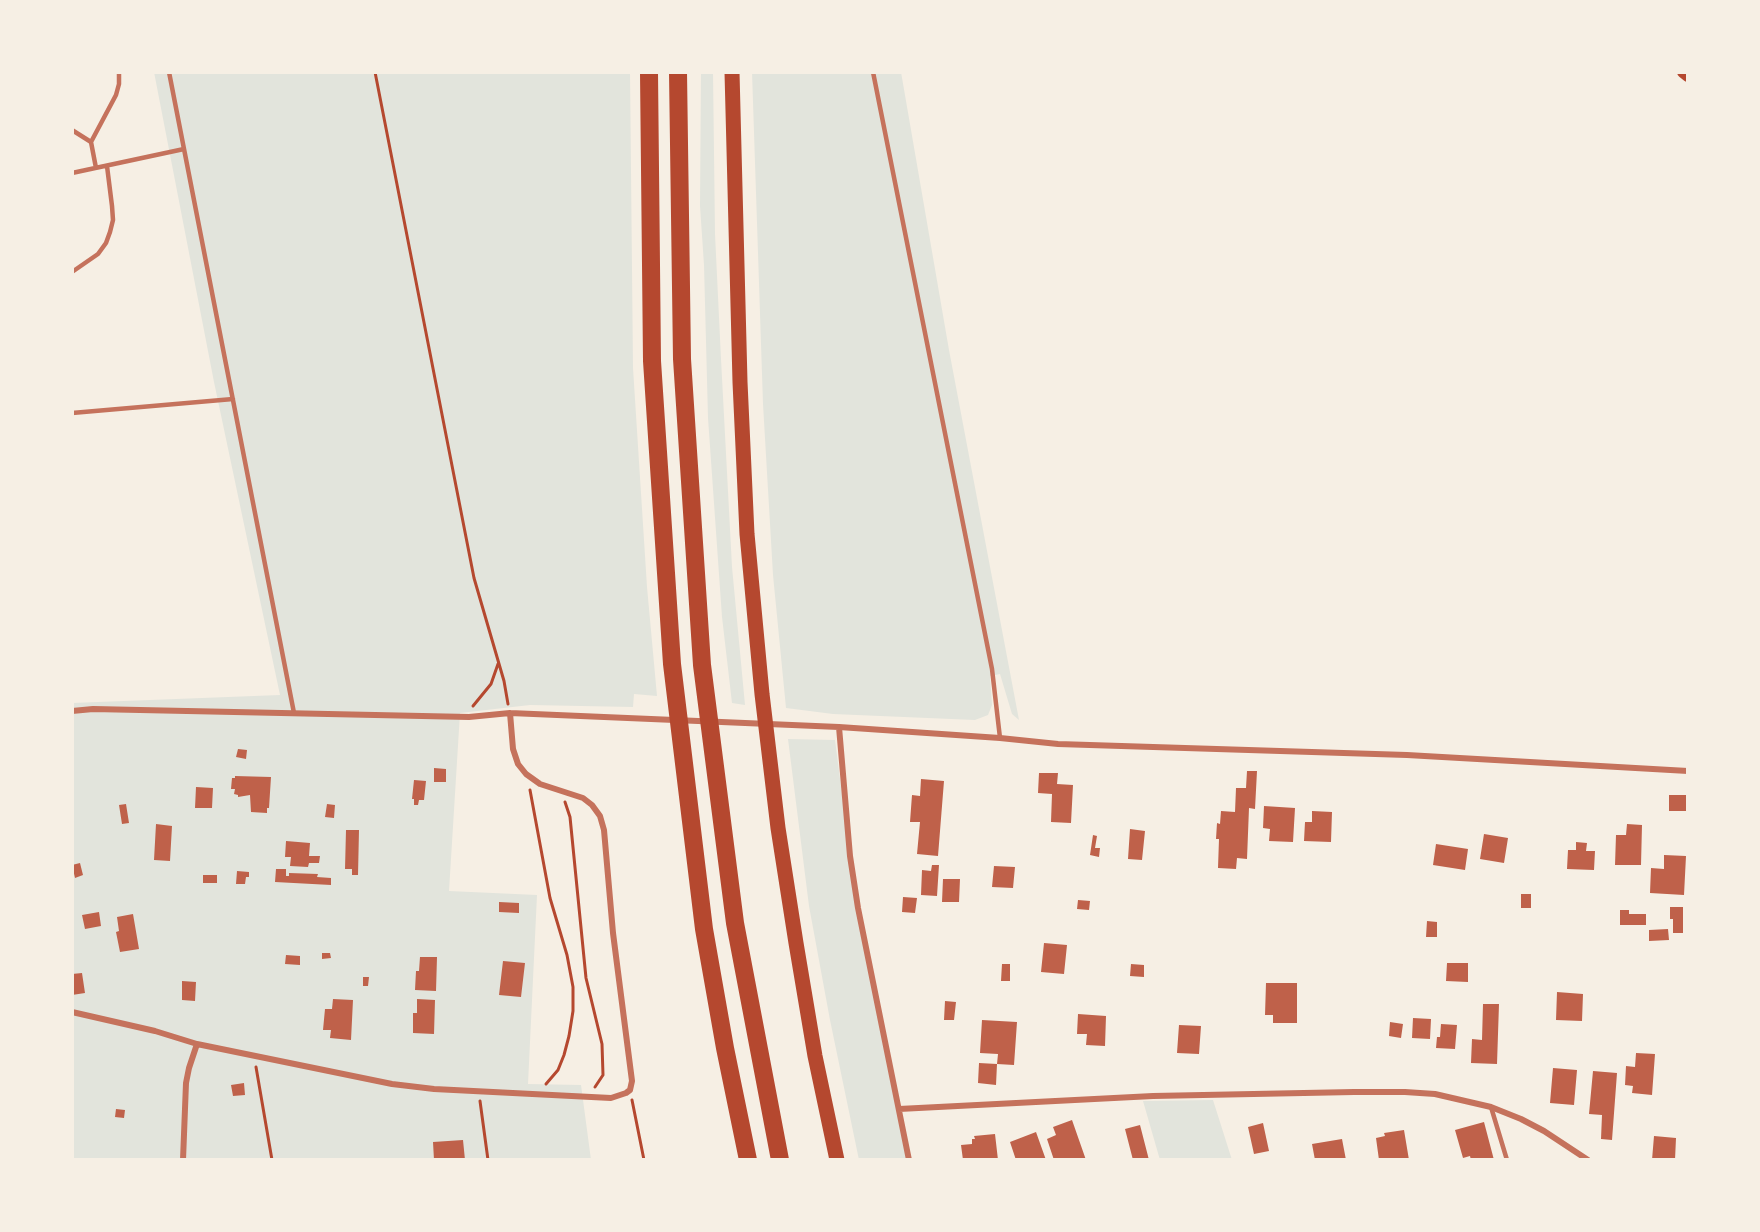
<!DOCTYPE html>
<html>
<head>
<meta charset="utf-8">
<style>
  body { margin:0 }
  #map { position:relative; width:1760px; height:1232px; overflow:hidden; background:#f6efe4; font-family:Lato,sans-serif }
  canvas { display:block }
  .frame { position:absolute; inset:0; border:74px solid #f6efe4; pointer-events:none }
</style>
</head>
<body>
<div id="map">
<canvas width="1760" height="1232"></canvas>
<div class="frame"></div>
</div>
<script>
const ctx = document.querySelector('canvas').getContext('2d');
ctx.lineJoin = 'round';
function paint(path, color) {
  ctx.fillStyle = color;
  ctx.fill(path, 'evenodd');
}
function shape(rows) {
  const path = new Path2D();
  for (const r of rows) {
    path.moveTo(r[0], r[1]);
    for (let i = 2; i < r.length; i += 2) path.lineTo(r[i], r[i + 1]);
  }
  return path;
}
function stroke(path, color, width, dash) {
  ctx.strokeStyle = color;
  ctx.lineWidth = width;
  ctx.lineCap = dash ? 'butt' : 'round';
  ctx.setLineDash(dash || []);
  ctx.stroke(path);
}
paint(shape([
  [154,72,630,72,633,368,647,587,657,696,634,694,633,707,530,705,460,713,449,891,537,895,528,1084,581,1085,591,1160,72,1160,72,703,280,695,214,382],
  [701,72,713,72,715,234,721,359,732,567,745,705,732,703,722,617,708,418,704,265,700,206],
  [752,72,901,72,949,350,1019,720,1012,714,1000,674,990,676,992,705,988,715,975,720,833,714,786,708,773,575,763,404],
  [788,739,835,740,850,856,909,1160,859,1160,830,1020,809,906],
  [1213,1100,1232,1160,1160,1160,1143,1101]
]), '#e2e4dc');
paint(shape([
  [238,749,247,750,246,759,236,757],
  [434,768,446,769,446,782,434,782],
  [1247,771,1257,771,1255,809,1249,808,1247,859,1237,858,1236,869,1218,868,1219,839,1216,839,1217,823,1220,824,1221,811,1235,812,1236,788,1246,788],
  [1039,773,1058,773,1057,784,1073,785,1071,823,1051,822,1052,794,1038,793],
  [235,776,271,777,269,808,267,808,267,813,251,812,250,795,238,797,238,795,234,794,235,789,231,789,232,778,235,778],
  [921,779,944,781,938,856,917,854,920,822,910,822,912,795,920,796],
  [414,780,426,781,424,800,419,800,418,805,414,805,414,799,412,799],
  [196,787,213,788,212,808,195,808],
  [1669,795,1686,795,1686,811,1669,811],
  [126,804,129,823,122,824,119,805],
  [327,804,335,805,334,818,325,817],
  [1264,806,1295,808,1293,842,1269,841,1270,829,1263,828],
  [1312,811,1332,812,1331,842,1304,841,1305,822,1312,822],
  [156,824,172,826,170,861,154,860],
  [1627,824,1642,825,1641,865,1615,865,1616,835,1626,835],
  [1130,829,1145,831,1142,860,1128,859],
  [346,830,359,830,358,875,352,875,352,869,345,869],
  [1484,834,1508,838,1504,863,1480,859],
  [1093,835,1097,836,1095,848,1100,848,1099,857,1090,855],
  [286,841,310,843,309,856,320,856,319,863,309,863,308,867,290,866,291,857,285,857],
  [1576,842,1587,843,1586,851,1595,851,1594,870,1567,869,1568,850,1576,850],
  [1436,844,1468,849,1465,870,1433,865],
  [1664,855,1686,856,1684,895,1650,893,1651,868,1664,869],
  [80,863,83,875,75,878,72,865],
  [932,865,939,865,937,896,921,895,922,870,931,871],
  [994,866,1015,867,1013,888,992,887],
  [276,869,286,869,286,876,289,876,289,873,318,874,317,877,331,878,331,885,275,882],
  [237,871,249,872,249,877,246,877,245,884,236,884],
  [203,875,217,875,217,883,203,883],
  [943,879,960,879,959,902,942,902],
  [1521,894,1531,894,1531,908,1521,908],
  [903,897,917,898,915,913,902,912],
  [1078,900,1090,901,1089,910,1077,909],
  [499,902,519,903,519,913,499,912],
  [1670,907,1683,907,1683,933,1673,933,1673,919,1670,919],
  [1620,910,1629,910,1629,914,1646,914,1646,925,1620,925],
  [99,912,101,926,85,929,82,915],
  [133,914,139,949,120,952,116,932,119,931,117,917],
  [1427,921,1437,922,1437,937,1426,937],
  [1668,929,1669,940,1649,941,1649,930],
  [1044,943,1067,945,1064,974,1041,972],
  [322,953,330,953,331,958,322,959],
  [286,955,300,956,300,965,285,964],
  [420,957,437,957,436,991,415,990,416,971,419,971],
  [503,961,525,963,521,997,499,995],
  [1447,963,1468,963,1468,982,1446,981],
  [1002,964,1010,964,1010,981,1001,981],
  [1131,964,1144,965,1144,977,1130,976],
  [82,973,85,993,72,995,72,974],
  [363,977,369,977,368,986,363,986],
  [182,981,196,982,195,1001,182,1000],
  [1266,983,1297,983,1297,1023,1273,1023,1273,1015,1265,1015],
  [1557,992,1583,994,1582,1021,1556,1020],
  [333,999,353,1000,351,1040,330,1038,331,1030,323,1030,325,1009,332,1009],
  [417,999,435,1000,434,1034,413,1033,413,1013,417,1013],
  [945,1001,956,1002,954,1020,944,1020],
  [1483,1004,1499,1004,1497,1064,1471,1063,1472,1039,1482,1040],
  [1078,1014,1106,1016,1105,1046,1086,1045,1087,1034,1077,1034],
  [1413,1018,1431,1019,1430,1039,1412,1038],
  [982,1020,1017,1022,1014,1065,997,1064,998,1054,980,1053],
  [1390,1022,1403,1024,1401,1038,1389,1036],
  [1441,1024,1457,1025,1455,1049,1436,1048,1437,1037,1440,1037],
  [1179,1025,1201,1026,1199,1054,1177,1053],
  [1636,1053,1655,1054,1652,1095,1632,1093,1633,1086,1625,1085,1626,1066,1635,1067],
  [979,1063,997,1064,996,1085,978,1083],
  [1553,1068,1577,1070,1574,1105,1550,1103],
  [1593,1071,1617,1073,1612,1140,1601,1139,1602,1115,1589,1114],
  [244,1083,245,1095,233,1096,231,1085],
  [116,1109,125,1110,124,1118,115,1117],
  [1072,1120,1086,1160,1054,1160,1047,1139,1056,1135,1053,1127],
  [1484,1122,1494,1160,1471,1160,1470,1156,1463,1158,1455,1130],
  [1263,1123,1269,1151,1254,1154,1248,1127],
  [1140,1125,1149,1160,1133,1160,1125,1129],
  [1404,1130,1409,1160,1379,1160,1376,1138,1385,1136,1384,1133],
  [1036,1132,1046,1160,1016,1160,1010,1142],
  [995,1134,998,1160,963,1160,961,1145,972,1144,972,1139,975,1139,974,1136],
  [1654,1136,1676,1138,1675,1160,1652,1160],
  [1342,1139,1346,1160,1315,1160,1312,1144],
  [463,1140,465,1160,434,1160,433,1142]
]), '#bf614a');
stroke(shape([
  [375,72,474,578,504,681,508,704],
  [473,706,491,684,498,664],
  [530,790,550,898,567,955,573,987,573,1011,569,1036,564,1055,558,1070,546,1084],
  [565,802,570,817,586,978,602,1044,603,1075,595,1087],
  [256,1067,272,1160],
  [632,1100,644,1160],
  [480,1101,488,1160]
]), '#b5482f', 3);
stroke(shape([
  [169,72,294,713],
  [873,72,992,669,1000,738],
  [72,130,91,142],
  [96,168,91,142,116,95,119,84,119,72],
  [72,173,184,149],
  [72,272,98,254,106,243,110,232,113,220,112,206,107,166],
  [72,413,233,399],
  [1491,1107,1507,1160]
]), '#c5725c', 4.5);
stroke(shape([
  [72,711,93,709,469,717,510,713,839,727,1000,738,1058,744,1407,755,1688,771],
  [839,727,850,856,858,908,909,1160],
  [72,1012,155,1031,197,1044,392,1084,434,1089,611,1098,626,1093,630,1090,632,1081,613,933,604,830,600,816,592,805,583,798,540,784,526,774,518,764,513,749,510,713],
  [899,1109,1153,1096,1354,1092,1405,1092,1435,1094,1491,1107,1521,1119,1544,1131,1588,1160],
  [183,1160,186,1083,189,1068,197,1044]
]), '#c5725c', 6);
stroke(shape([
  [1683,72,1688,76]
]), '#b5482f', 12);
stroke(shape([
  [732,72,740,382,747,534,762,694,778,828,796,943,815,1056,837,1160]
]), '#b5482f', 15);
stroke(shape([
  [649,72,652,361,672,664,704,929,725,1048,748,1160],
  [678,72,682,359,702,665,735,923,780,1160]
]), '#b5482f', 18);
</script>
</body>
</html>
